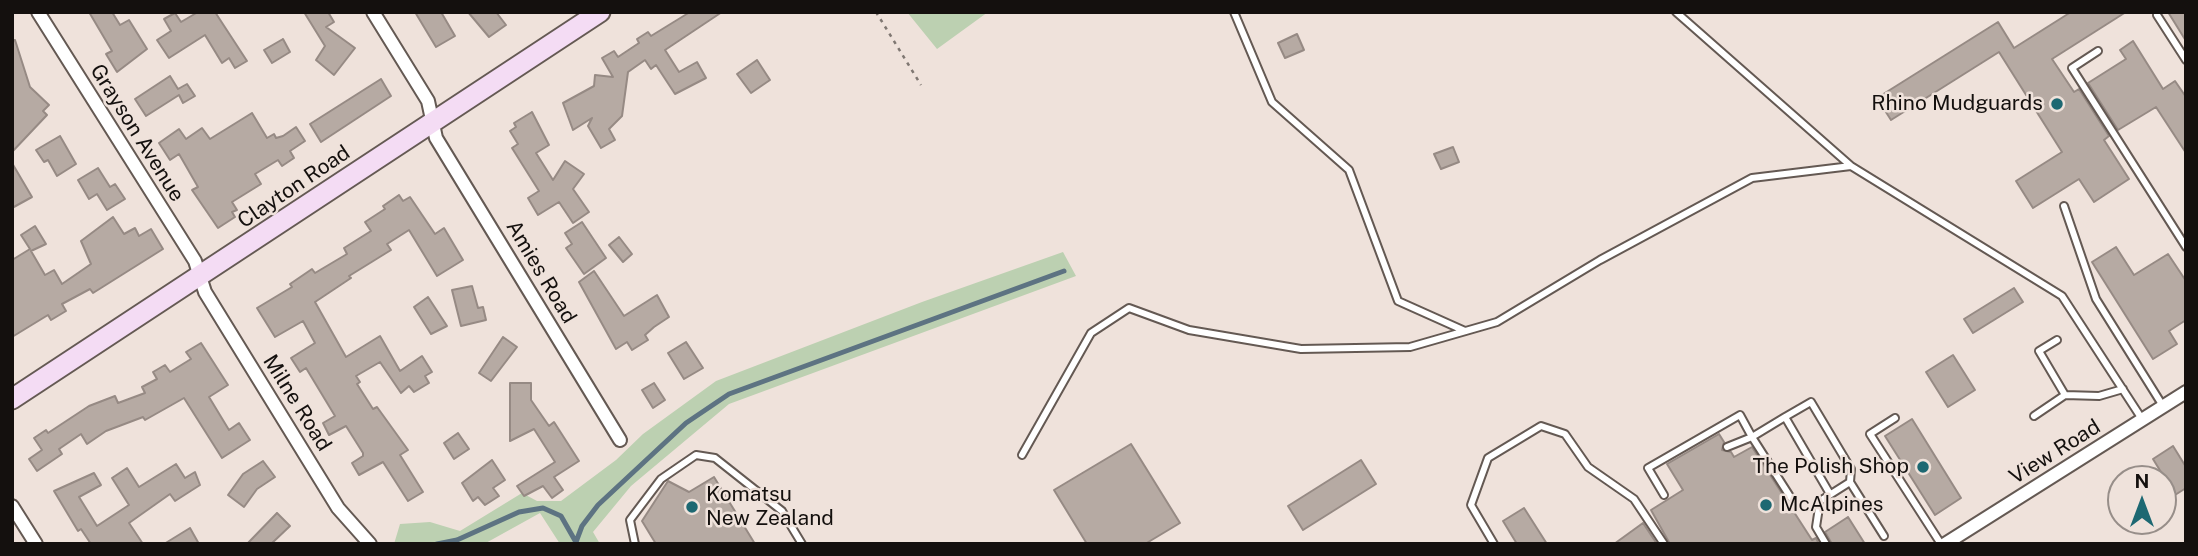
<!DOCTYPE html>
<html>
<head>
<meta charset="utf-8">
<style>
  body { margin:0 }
  #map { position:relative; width:2198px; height:556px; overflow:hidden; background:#efe2db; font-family:"Public Sans",sans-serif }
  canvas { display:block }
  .frame { position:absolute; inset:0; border:14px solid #14100e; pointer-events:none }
  .north { position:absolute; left:2107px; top:465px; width:70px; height:70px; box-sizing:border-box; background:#efe2db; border:2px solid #978e89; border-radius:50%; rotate:0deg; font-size:19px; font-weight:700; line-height:28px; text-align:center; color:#14100e }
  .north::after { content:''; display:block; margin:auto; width:24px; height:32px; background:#1d6872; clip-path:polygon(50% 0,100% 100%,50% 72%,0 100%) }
</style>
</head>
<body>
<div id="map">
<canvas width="2198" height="556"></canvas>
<div class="frame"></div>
<div class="north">N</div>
</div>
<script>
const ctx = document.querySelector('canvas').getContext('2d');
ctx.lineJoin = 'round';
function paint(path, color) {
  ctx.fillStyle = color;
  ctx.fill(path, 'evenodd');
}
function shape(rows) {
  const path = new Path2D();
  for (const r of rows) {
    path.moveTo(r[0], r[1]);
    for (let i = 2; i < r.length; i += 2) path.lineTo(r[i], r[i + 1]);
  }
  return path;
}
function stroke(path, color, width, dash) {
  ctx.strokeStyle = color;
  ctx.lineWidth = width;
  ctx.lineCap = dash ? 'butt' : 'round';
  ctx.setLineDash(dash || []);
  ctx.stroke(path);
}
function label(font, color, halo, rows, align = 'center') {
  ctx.font = font + ' "Public Sans",sans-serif';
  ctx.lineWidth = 5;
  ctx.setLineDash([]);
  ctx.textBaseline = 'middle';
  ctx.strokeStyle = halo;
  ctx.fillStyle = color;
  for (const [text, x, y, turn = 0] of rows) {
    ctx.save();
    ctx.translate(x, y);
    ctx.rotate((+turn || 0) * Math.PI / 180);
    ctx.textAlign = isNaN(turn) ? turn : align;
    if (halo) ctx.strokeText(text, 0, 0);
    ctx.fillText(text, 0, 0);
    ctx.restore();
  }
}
paint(shape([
  [907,12,988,12,937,49],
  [1063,252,1076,276,729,404,631,486,593,532,600,544,560,544,540,513,484,544,394,544,400,524,430,522,460,531,522,493,537,501,561,501,616,460,643,434,716,381,922,302]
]), '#bcd0b1');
stroke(shape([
  [576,542,582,526,598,505,686,423,729,394,1064,271],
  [437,544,457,540,519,512,543,508,561,516,577,544]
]), '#5d7382', 5);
const building = shape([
  [89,12,112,12,120,25,129,20,147,49,117,72,106,54,112,51,89,12],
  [198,12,215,12,247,61,235,68,229,58,222,63,205,35,169,58,157,40,171,31,164,19,175,13,181,22,198,12],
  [304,12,328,12,334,22,326,27,355,48,334,75,316,60,325,46,304,12],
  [415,12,441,12,455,36,436,47,415,12],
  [468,12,496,12,506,25,489,37,468,12],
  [690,12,722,12,665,50,679,72,697,62,706,78,675,94,656,65,651,69,645,60,628,72,622,116,609,129,615,140,601,148,588,126,592,118,573,130,563,103,594,86,595,75,613,77,602,58,614,51,618,57,639,43,637,39,648,32,651,36,690,12],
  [2071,12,2126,12,2052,59,2074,92,2079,89,2109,136,2104,140,2129,179,2094,202,2079,179,2033,208,2016,181,2062,152,1999,52,1891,120,1877,98,1998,22,2014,48,2071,12],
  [2168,12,2186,12,2186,41,2168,12],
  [1297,34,1304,50,1285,58,1278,43,1297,34],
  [283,39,290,52,272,63,264,50,283,39],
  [15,40,30,87,49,105,43,111,47,115,12,152,12,41,15,40],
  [2133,41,2163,89,2175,81,2186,97,2186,153,2156,107,2118,130,2088,83,2126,59,2120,50,2133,41],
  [757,60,770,80,751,93,737,74,757,60],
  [170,76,178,89,187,84,195,96,183,103,179,95,146,116,135,99,170,76],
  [381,79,391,96,321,142,310,124,381,79],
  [532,112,549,145,536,153,553,180,565,161,584,174,573,189,589,212,573,223,559,202,538,215,528,198,539,191,512,148,518,144,510,131,516,127,514,123,532,112],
  [252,113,267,138,274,134,276,138,283,136,296,127,305,141,290,151,294,158,282,166,278,160,255,174,261,184,232,202,237,210,232,212,235,217,218,228,192,190,198,187,179,154,170,160,159,143,179,129,186,139,202,128,210,139,252,113],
  [60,136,76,164,57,176,48,160,44,162,36,150,60,136],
  [1453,147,1459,162,1441,169,1434,154,1453,147],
  [12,163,32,197,12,208,12,163],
  [98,168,110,187,115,184,125,199,107,210,97,194,89,199,78,180,98,168],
  [399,195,403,201,410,197,435,234,444,228,463,260,437,276,409,230,387,244,391,250,349,276,351,278,315,302,346,357,380,336,400,371,422,356,432,372,425,376,429,383,414,392,409,386,401,393,380,362,356,376,360,382,357,384,373,409,377,407,408,450,400,455,423,492,408,501,383,462,359,475,352,463,363,456,363,453,346,426,329,435,323,423,335,416,306,368,300,372,291,358,315,343,303,321,275,337,257,308,292,287,290,284,312,269,315,273,347,254,344,248,371,231,365,222,385,209,383,206,399,195],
  [113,217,124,234,135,228,139,236,151,229,163,249,93,293,90,289,62,304,66,311,51,320,48,315,12,337,12,260,30,249,21,235,35,226,46,244,31,251,45,275,54,270,62,284,91,264,81,241,113,217],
  [582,222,606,258,584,274,566,248,572,244,565,233,582,222],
  [619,237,632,254,623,262,609,245,619,237],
  [2116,247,2134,275,2168,254,2186,281,2186,320,2169,331,2177,344,2153,359,2092,262,2116,247],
  [594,271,624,316,657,295,669,317,654,327,645,335,648,340,632,350,627,342,616,349,579,282,594,271],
  [472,286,478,308,483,307,486,320,461,326,452,290,472,286],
  [2014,288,2023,302,1973,333,1964,319,2014,288],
  [428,297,447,326,431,334,414,307,428,297],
  [503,337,517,347,491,381,479,373,503,337],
  [686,342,703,368,684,379,668,353,686,342],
  [201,343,228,385,209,397,229,430,239,423,250,440,222,458,184,398,145,420,143,417,106,431,87,444,81,434,59,449,62,454,37,471,29,459,42,450,34,438,46,430,48,433,89,406,115,396,118,403,145,393,142,387,157,379,153,372,165,365,170,372,191,359,186,352,201,343],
  [1953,355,1975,390,1948,407,1926,372,1953,355],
  [510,383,531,383,531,400,549,426,554,422,579,461,554,477,563,490,552,498,543,486,524,496,517,486,555,462,534,429,510,441,510,383],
  [654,383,665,400,653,408,642,390,654,383],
  [1912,419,1961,498,1935,515,1885,436,1912,419],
  [458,433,469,449,454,459,444,443,458,433],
  [1719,434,1724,442,1722,450,1731,452,1734,457,1752,447,1812,540,1816,538,1819,544,1670,544,1651,510,1683,490,1667,464,1719,434],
  [1131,444,1180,523,1145,544,1087,544,1054,490,1131,444],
  [2173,446,2186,467,2186,488,2175,495,2153,459,2173,446],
  [492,460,505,480,493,488,499,496,485,505,478,497,473,501,462,483,492,460],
  [1361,460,1376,484,1303,530,1288,506,1361,460],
  [263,461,275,477,257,489,244,507,228,495,243,474,263,461],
  [176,464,185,478,195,472,200,485,175,501,170,494,129,523,143,544,91,544,81,529,78,531,54,491,94,473,101,485,79,497,97,526,129,505,112,478,127,468,139,487,176,464],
  [714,477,755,544,656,544,642,521,668,481,689,492,714,477],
  [1524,508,1547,544,1517,544,1503,521,1524,508],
  [277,513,290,526,271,544,247,544,277,513],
  [1848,517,1865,544,1832,544,1825,532,1848,517],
  [1643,523,1657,544,1614,544,1643,523],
  [190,528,199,544,164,544,190,528]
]);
paint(building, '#b6aaa3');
stroke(building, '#968a84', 2);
const service = shape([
  [1234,12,1272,102,1349,170,1398,301,1465,331],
  [1676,12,1851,166],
  [2157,15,2186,60],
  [2098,51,2072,68,2186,247],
  [2064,206,2096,299,2163,406],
  [2057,340,2039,351,2065,395,2099,396,2123,389],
  [2034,416,2065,395],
  [1785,417,1752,437,1791,498],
  [1895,418,1870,434,1941,544],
  [1022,455,1091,333,1129,308,1189,330,1301,349,1410,347,1497,322,1600,260,1752,178,1851,166,2062,296,2142,419],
  [1830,494,1785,417,1811,402,1851,469,1850,482],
  [1664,495,1648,468,1740,415,1752,437,1727,447],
  [635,544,630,520,661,479,696,455,715,458,782,511,802,544],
  [1494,544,1471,505,1488,458,1541,426,1565,434,1588,467,1634,499,1664,544],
  [1826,544,1816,527,1820,501,1850,482,1884,536]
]);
const minor = shape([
  [38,12,195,261,205,292,338,508,370,544],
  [373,12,428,101,436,138,620,440],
  [12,506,36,544],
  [1945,544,2186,392]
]);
const secondary = shape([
  [12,399,600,12]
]);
stroke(service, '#645953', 10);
stroke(minor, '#645953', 16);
stroke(secondary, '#645953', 23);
stroke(shape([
  [876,12,921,85]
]), '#7f7772', 2.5, [3.5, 5]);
stroke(service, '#fff', 6);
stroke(minor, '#fff', 12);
stroke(secondary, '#f4dcf4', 19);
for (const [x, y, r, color] of [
  [2057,104,7,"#1d6872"],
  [1923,467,7,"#1d6872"],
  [1766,505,7,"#1d6872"],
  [692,507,7,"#1d6872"]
]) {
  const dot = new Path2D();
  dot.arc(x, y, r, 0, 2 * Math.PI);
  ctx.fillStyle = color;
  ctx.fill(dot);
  stroke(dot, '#efe2db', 2.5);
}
label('21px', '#14100e', '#efe2db', [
  ["Rhino Mudguards",2043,104],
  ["The Polish Shop",1909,467],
  ["Komatsu",706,495,"left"],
  ["New Zealand",706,519,"left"],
  ["McAlpines",1780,505,"left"]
], 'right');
label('21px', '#14100e', '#efe2db', [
  ["Grayson Avenue",137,133,58],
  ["Clayton Road",294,187,-34],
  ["Amies Road",541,272,59],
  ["Milne Road",297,403,58],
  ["View Road",2055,452,-32]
]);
</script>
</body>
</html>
